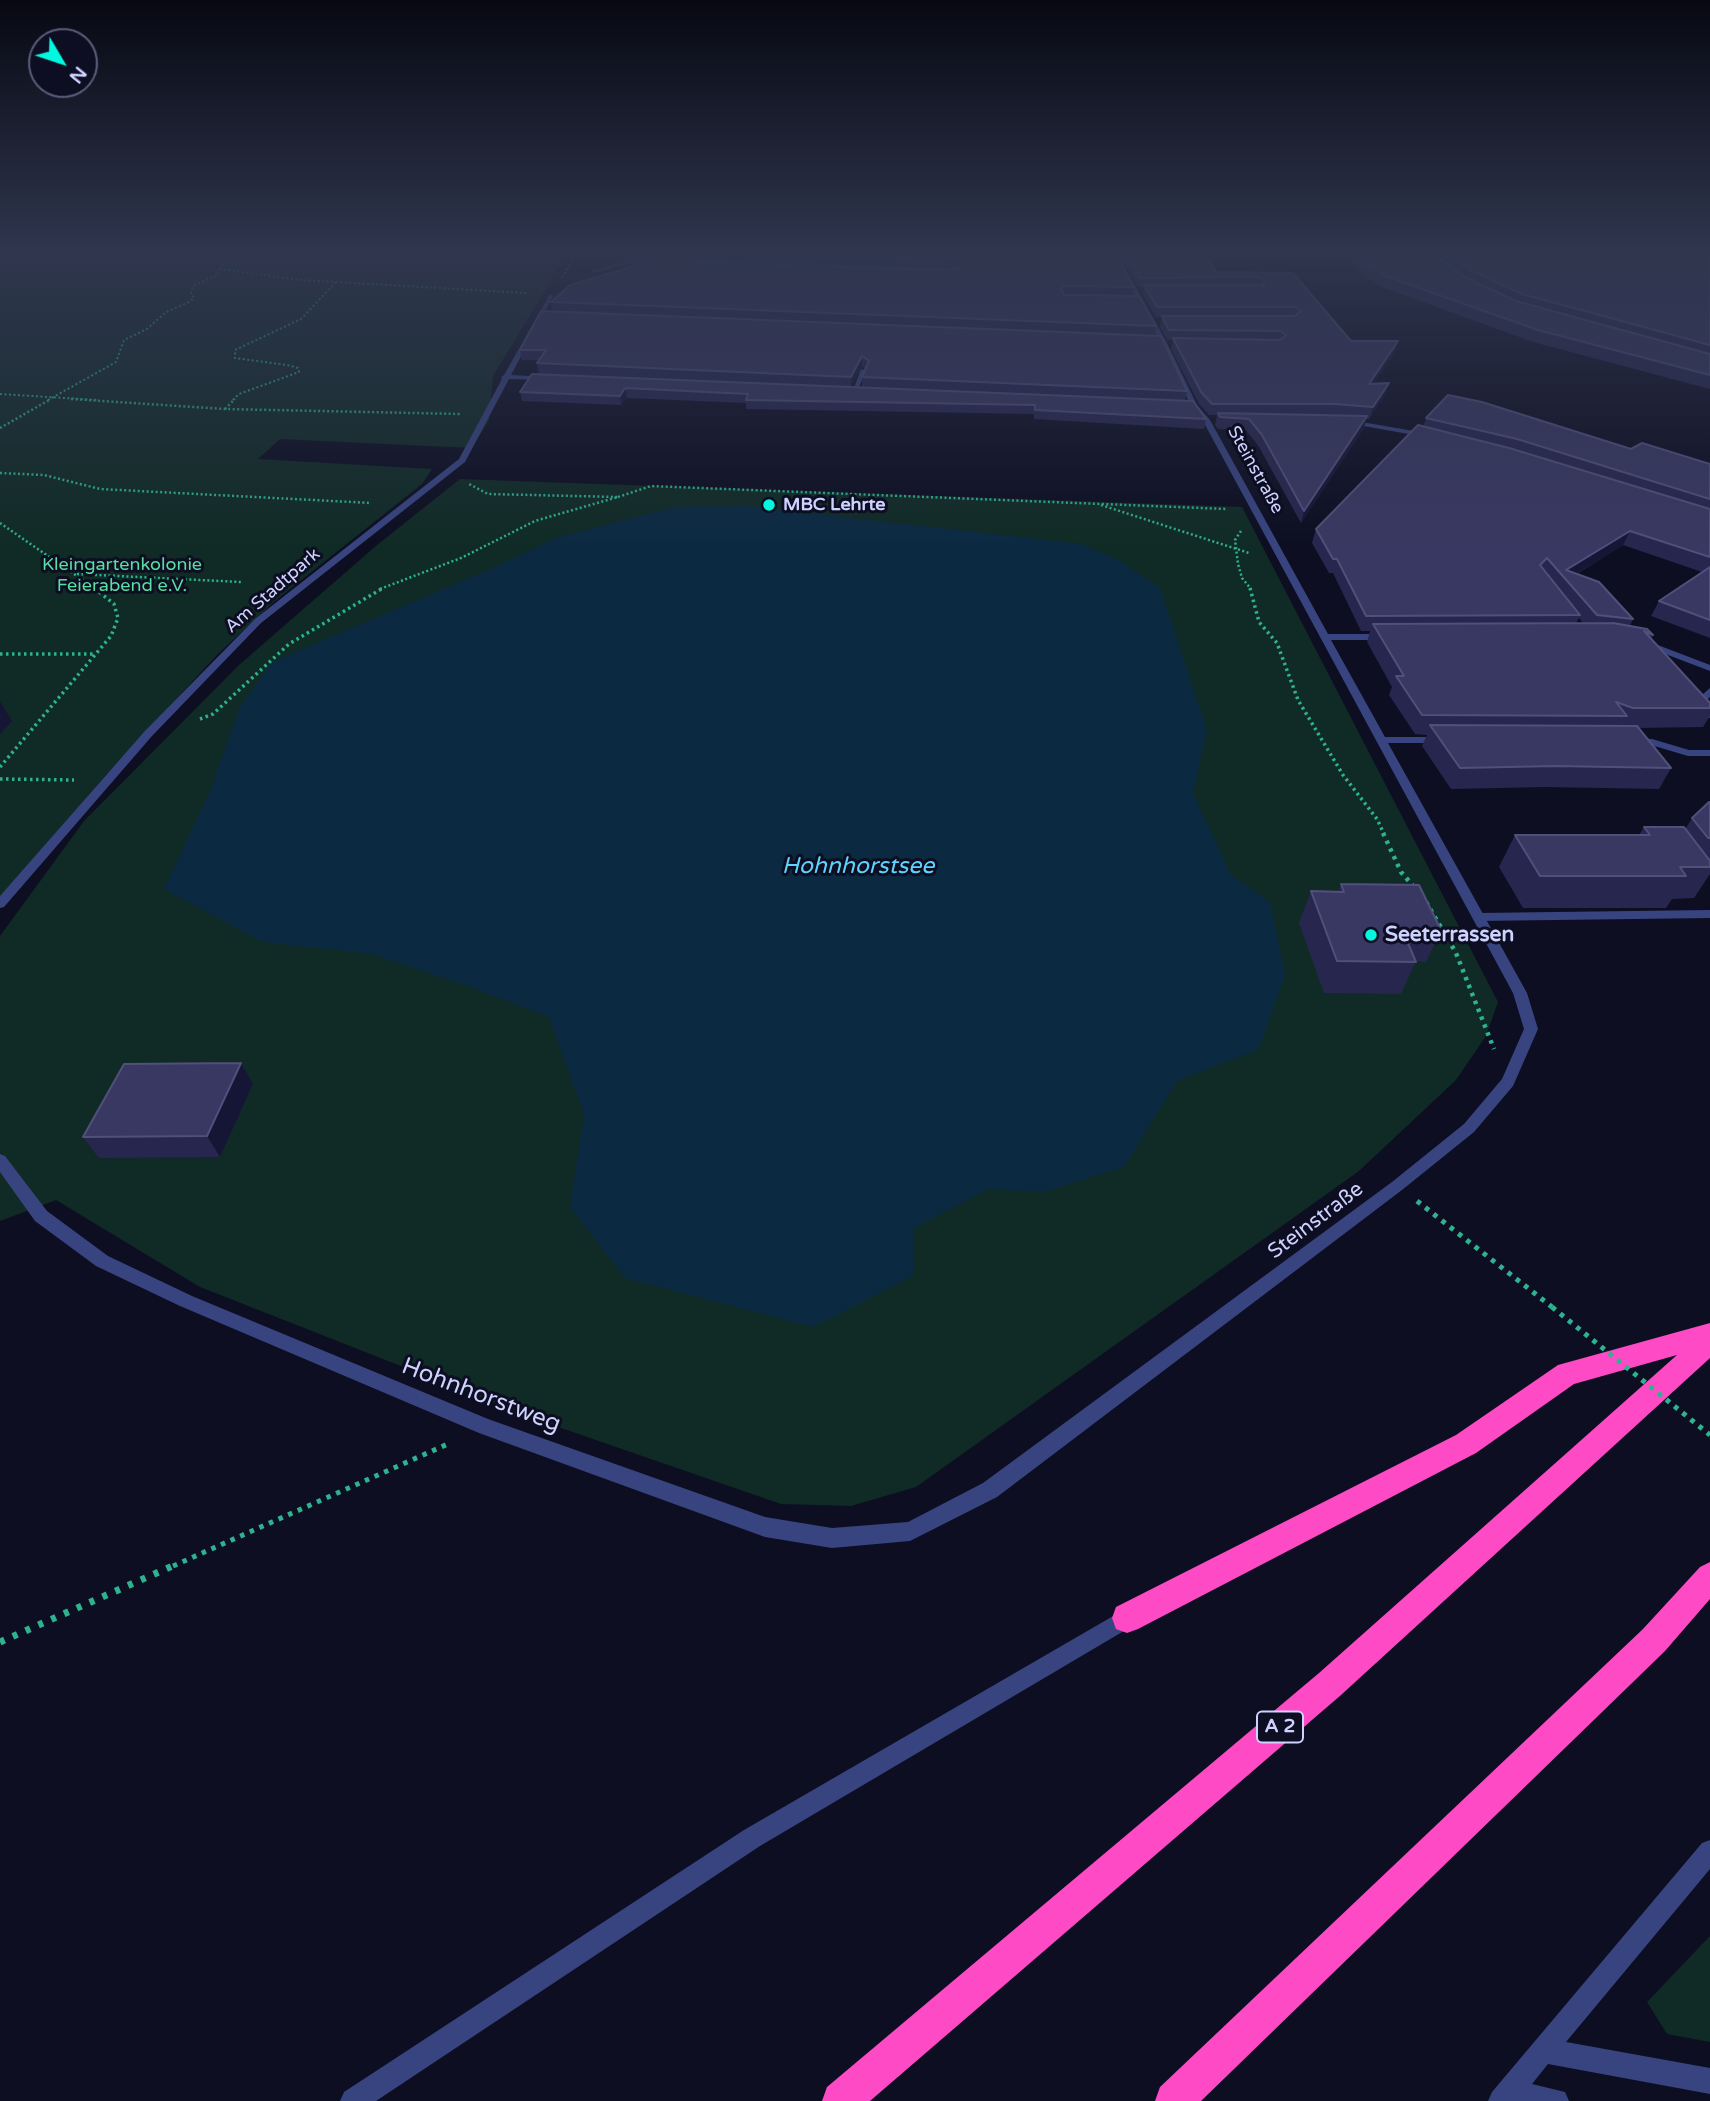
<!DOCTYPE html>
<html>
<head>
<meta charset="utf-8">
<style>
  body { margin:0 }
  #map { position:relative; width:1710px; height:2101px; overflow:hidden; background:#0d0e21; font-family:"Varela Round",sans-serif }
  canvas { display:block }
  .north { position:absolute; left:28px; top:28px; width:70px; height:70px; box-sizing:border-box; background:#0d0e21; border:2px solid #5a5c7a; border-radius:50%; rotate:129deg; font-size:19px; font-weight:700; line-height:28px; text-align:center; color:#ced2ff }
  .north::after { content:''; display:block; margin:auto; width:24px; height:32px; background:#01f7de; clip-path:polygon(50% 0,100% 100%,50% 72%,0 100%) }
</style>
</head>
<body>
<div id="map">
<canvas width="1710" height="2101"></canvas>
<div class="north">N</div>
</div>
<script>
const ctx = document.querySelector('canvas').getContext('2d');
ctx.lineJoin = 'round';
function paint(path, color) {
  ctx.fillStyle = color;
  ctx.fill(path, 'evenodd');
}
function shape(rows) {
  const path = new Path2D();
  for (const r of rows) {
    path.moveTo(r[0], r[1]);
    for (let i = 2; i < r.length; i += 2) path.lineTo(r[i], r[i + 1]);
  }
  return path;
}
function stroke(path, color, width, dash) {
  ctx.strokeStyle = color;
  ctx.lineWidth = width;
  ctx.lineCap = dash ? 'butt' : 'round';
  ctx.setLineDash(dash || []);
  ctx.stroke(path);
}
function label(font, color, halo, rows, align = 'center') {
  ctx.font = font + ' "Varela Round",sans-serif';
  ctx.lineWidth = 6;
  ctx.setLineDash([]);
  ctx.textBaseline = 'middle';
  ctx.strokeStyle = halo;
  ctx.fillStyle = color;
  for (const [text, x, y, turn = 0] of rows) {
    ctx.save();
    ctx.translate(x, y);
    ctx.rotate((+turn || 0) * Math.PI / 180);
    ctx.textAlign = isNaN(turn) ? turn : align;
    if (halo) ctx.strokeText(text, 0, 0);
    ctx.fillText(text, 0, 0);
    ctx.restore();
  }
}
paint(shape([
  [0,254,567,254,493,376,489,420,472,448,280,439,258,459,432,469,422,484,275,601,218,654,105,776,0,899],
  [460,479,1242,507,1498,1002,1486,1036,1456,1080,1359,1171,916,1487,851,1506,781,1504,538,1420,200,1287,56,1200,0,1221,0,936,84,821,239,665,377,545],
  [1710,1936,1710,2042,1667,2034,1647,2002]
]), '#102b25');
paint(shape([
  [747,506,1081,544,1117,559,1160,588,1207,730,1193,793,1231,875,1270,902,1285,975,1259,1049,1177,1081,1124,1167,1046,1191,986,1190,913,1229,913,1276,813,1327,625,1278,570,1207,584,1114,549,1017,465,985,371,954,263,942,164,889,210,791,240,707,272,662,495,567,558,537,675,507]
]), '#0b2a42');
stroke(shape([
  [220,269,225,259,233,254],
  [562,278,576,254],
  [0,394,97,400],
  [48,400,116,362,124,340,147,329,166,312,189,302,194,298,191,293,193,286,216,276,220,269,301,280,526,293],
  [233,400,239,394,299,372,298,368,287,365,235,358,235,350,301,319,336,282]
]), '#2eb290', 2, [2, 2.5]);
stroke(shape([
  [71,399,225,409,461,414],
  [225,409,235,399],
  [0,428,51,399],
  [0,473,44,475,100,489,371,503],
  [618,497,651,486,1227,509],
  [1101,505,1249,553],
  [0,523,96,589],
  [1241,531,1235,540,1238,564,1242,578,1251,589],
  [77,574,241,582],
  [380,589,461,558,535,521,618,497,488,494,469,484]
]), '#2eb290', 2.5, [2, 2.5]);
stroke(shape([
  [1250,588,1259,622,1277,643,1298,700,1343,775,1377,819,1384,834],
  [0,654,93,654],
  [200,719,213,714,289,644,383,588],
  [0,767,111,636,118,618,114,604,94,588],
  [0,779,74,780]
]), '#2eb290', 3.5, [2.5, 3.5]);
stroke(shape([
  [1383,833,1401,872,1414,887],
  [1426,902,1456,953,1494,1049]
]), '#2eb290', 4.5, [3.5, 5]);
stroke(shape([
  [1417,1201,1552,1307],
  [173,1566,450,1443]
]), '#2eb290', 5, [4.5, 6]);
stroke(shape([
  [0,1642,177,1564]
]), '#2eb290', 7, [5, 9]);
paint(shape([
  [861,369,866,370,857,392,852,393,861,369],
  [1710,910,1710,918,1478,921,1472,917,1478,913,1710,910],
  [1127,1608,1134,1611,1137,1618,1134,1625,760,1846,376,2101,340,2101,344,2092,744,1830,1127,1608],
  [1710,1840,1710,1869,1566,2042,1710,2068,1710,2094,1548,2064,1532,2084,1565,2092,1569,2101,1488,2101,1492,2092,1702,1843,1710,1840]
]), '#384480');
paint(shape([
  [1111,254,1117,254,1166,341,1197,405,1210,420,1328,634,1387,634,1392,637,1387,640,1331,640,1385,737,1441,737,1446,740,1441,743,1388,743,1527,993,1538,1029,1513,1086,1474,1132,1402,1190,997,1497,910,1541,832,1548,765,1537,479,1433,180,1306,96,1266,35,1221,0,1172,0,1154,5,1156,47,1211,108,1256,192,1296,488,1419,765,1517,832,1528,908,1522,983,1483,1392,1182,1464,1124,1502,1079,1524,1029,1513,993,1203,421,1191,406,1160,341,1111,254],
  [649,255,651,258,594,273,591,271,649,255],
  [550,294,553,296,511,375,548,377,550,380,509,379,465,462,261,623,152,736,4,907,0,908,0,896,144,732,255,619,459,459,502,379,501,377,504,375,550,294],
  [1344,419,1431,434,1435,436,1431,438,1347,423,1344,419],
  [1642,639,1710,665,1710,671,1639,644,1637,642,1642,639],
  [1710,688,1710,697,1705,702,1710,709,1710,718,1706,717,1694,702,1710,688],
  [1633,738,1652,739,1689,750,1710,750,1710,756,1688,756,1651,745,1629,743,1628,741,1633,738]
]), '#384480');
paint(shape([
  [1710,1323,1710,1358,1341,1695,870,2101,822,2101,827,2087,1319,1673,1677,1355,1574,1384,1476,1453,1138,1629,1127,1633,1116,1629,1112,1618,1116,1607,1456,1435,1558,1365,1710,1323],
  [1710,1562,1710,1599,1665,1651,1201,2101,1155,2101,1160,2087,1643,1629,1700,1567,1710,1562]
]), '#fe4ac4');
stroke(shape([
  [1552,1307,1710,1435]
]), '#2eb290', 5, [4.5, 6]);
paint(shape([
  [601,254,975,254,962,266,1134,287,1133,296,1156,326,1155,335,1187,391,1185,401,1206,419,1204,429,1034,419,1034,414,746,409,746,403,627,398,621,405,522,401,520,392,532,374,862,387,862,377,865,369,862,366,851,387,539,374,537,363,539,360,522,360,520,350,552,312,551,302,635,266,631,265,630,256,615,261,602,257],
  [1119,254,1205,254,1216,272,1293,273,1351,341,1395,352,1373,384,1389,383,1385,395,1369,419,1366,419,1364,428,1301,523,1259,447,1246,430,1218,429,1215,425,1217,415,1209,415,1199,404,1171,349,1173,340,1167,340,1160,327,1162,317,1156,317,1143,295,1144,287,1139,287],
  [1346,254,1710,254,1710,389,1533,342,1382,287,1364,276],
  [1426,418,1631,449,1710,464,1710,638,1651,616,1659,601,1702,572,1623,545,1577,574,1633,619,1630,626,1653,635,1651,639,1710,703,1710,716,1703,727,1638,728,1671,768,1659,789,1545,787,1451,789,1422,746,1427,735,1415,734,1389,695,1392,687,1367,642,1370,631,1361,631,1333,573,1329,573,1312,543,1316,529,1423,427],
  [1579,618,1583,623,1576,623],
  [1710,802,1710,874,1694,898,1672,899,1666,908,1523,908,1499,867,1515,835,1639,835,1644,827,1686,828,1692,818],
  [1341,884,1441,930,1426,962,1416,961,1401,994,1324,993,1299,923,1311,891,1338,892],
  [241,1063,253,1084,220,1157,99,1158,83,1137]
]), '#27264f');
paint(shape([
  [614,254,636,254,615,261],
  [965,254,975,254,960,268,946,270,946,261],
  [1398,341,1395,352,1366,395,1369,384],
  [862,356,862,366,851,387,851,377],
  [1389,383,1385,395,1369,419,1373,407],
  [625,388,627,398,621,405,620,396],
  [1367,416,1364,428,1301,523,1304,511],
  [1630,531,1623,545,1566,580,1566,570],
  [0,701,12,721,0,734],
  [241,1063,253,1084,220,1157,207,1136]
]), '#151535');
const building = shape([
  [634,254,670,254,697,262,946,270,967,264,978,254,1115,254,1134,287,1063,286,1061,290,1065,295,1139,296,1156,326,551,302,570,285,652,261,630,255,634,254],
  [739,254,965,254,960,258,946,261,739,254],
  [1126,254,1205,254,1216,272,1293,273,1351,341,1398,341,1369,384,1389,383,1373,407,1335,404,1212,404,1201,392,1173,338,1280,340,1286,335,1280,331,1169,330,1162,316,1295,316,1301,311,1295,307,1157,307,1144,285,1263,285,1265,281,1261,277,1140,278,1126,254],
  [1358,254,1434,254,1465,277,1516,301,1710,354,1710,375,1538,330,1385,276,1367,265,1358,254],
  [1450,254,1710,254,1710,345,1522,294,1472,271,1450,254],
  [541,311,1161,336,1187,391,862,377,869,361,862,356,851,377,537,363,546,350,520,350,541,311],
  [532,374,1193,401,1206,419,1035,410,1035,405,746,400,748,394,625,388,620,396,520,392,532,374],
  [1448,395,1482,402,1631,449,1642,443,1710,464,1710,499,1517,439,1426,418,1448,395],
  [1218,413,1367,416,1304,511,1262,435,1249,419,1220,417,1218,413],
  [1418,425,1509,448,1710,509,1710,557,1630,531,1566,570,1599,582,1633,619,1597,615,1547,558,1540,565,1580,615,1366,616,1337,559,1333,559,1316,529,1418,425],
  [1710,567,1710,620,1659,601,1710,567],
  [1613,623,1647,629,1653,635,1644,631,1710,703,1710,708,1633,708,1616,702,1627,716,1422,715,1396,676,1404,676,1373,624,1613,623],
  [1430,725,1637,726,1671,768,1555,766,1460,768,1430,725],
  [1709,802,1710,802,1710,838,1708,838,1692,818,1709,802],
  [1644,827,1684,827,1710,861,1710,867,1680,867,1686,876,1540,876,1515,835,1650,835,1644,827],
  [1341,884,1419,885,1441,930,1402,929,1416,962,1337,961,1311,891,1344,892,1341,884],
  [241,1063,207,1136,83,1137,124,1064,241,1063]
]);
paint(building, '#393862');
stroke(building, '#50507b', 2);
const sky = ctx.createLinearGradient(0, 0, 0, 548);
sky.addColorStop(0, '#070812');
sky.addColorStop(0.46, '#2f364e');
sky.addColorStop(1, '#2f364e00');
ctx.fillStyle = sky;
ctx.fillRect(0, 0, 1710, 548);
for (const [x, y, r, color] of [
  [769,505,7,"#01f7de"],
  [1371,935,7,"#01f7de"]
]) {
  const dot = new Path2D();
  dot.arc(x, y, r, 0, 2 * Math.PI);
  ctx.fillStyle = color;
  ctx.fill(dot);
  stroke(dot, '#0d0e21', 2.5);
}
label('18px', '#ced2ff', '#0d0e21', [
  ["Steinstraße",1255,470,61],
  ["Am Stadtpark",273,591,-41]
]);
label('bold 18px', '#ced2ff', '#0d0e21', [
  ["MBC Lehrte",783,505]
], 'left');
label('18px', '#5adea3', '#0d0e21', [
  ["Kleingartenkolonie",122,565],
  ["Feierabend e.V.",122,586]
]);
for (const [x, y, w] of [
  [1280,1727,46]
]) {
  const box = new Path2D();
  box.roundRect(x - w / 2, y - 15.5, w, 31, 5);
  ctx.fillStyle = '#0d0e21';
  ctx.fill(box);
  stroke(box, '#ced2ff', 2);
}
label('bold 19px', '#ced2ff', null, [
  ["A 2",1280,1727]
]);
label('bold 21px', '#ced2ff', '#0d0e21', [
  ["Seeterrassen",1385,935]
], 'left');
label('21px', '#ced2ff', '#0d0e21', [
  ["Steinstraße",1316,1221,-37]
]);
label('italic 23px', '#5cd4fe', '#0d0e21', [
  ["Hohnhorstsee",858,867]
]);
label('24px', '#ced2ff', '#0d0e21', [
  ["Hohnhorstweg",481,1396,21]
]);
</script>
</body>
</html>
